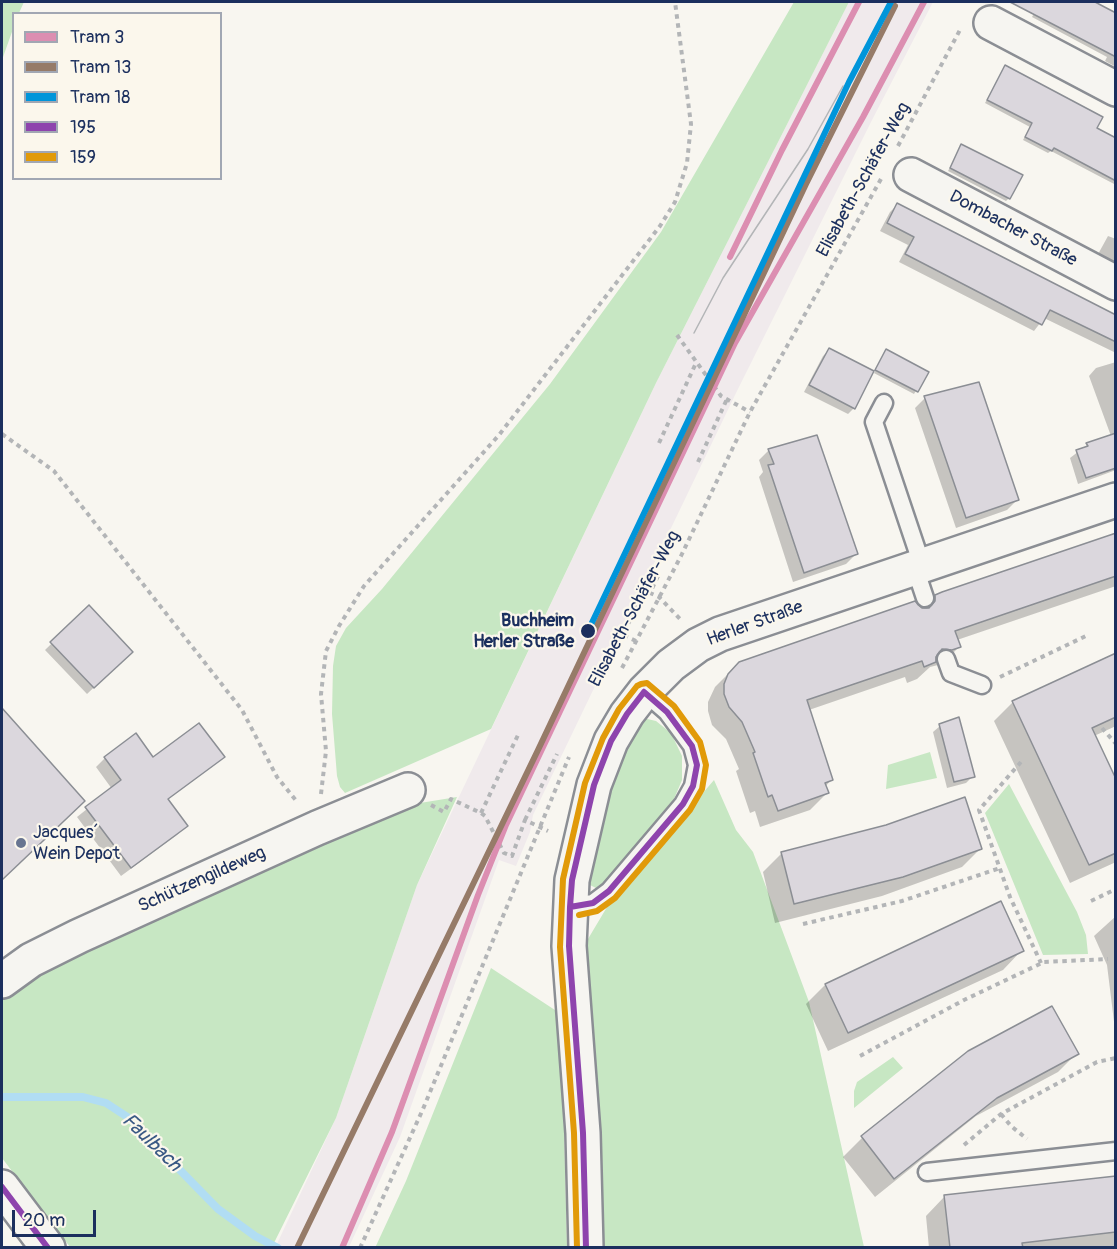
<!DOCTYPE html>
<html>
<head>
<meta charset="utf-8">
<style>
  body { margin:0 }
  #map { position:relative; width:1117px; height:1249px; overflow:hidden; background:#f8f6f0; font-family:Pangolin,sans-serif }
  canvas { display:block }
  .frame { position:absolute; inset:0; border:3px solid #1b2f5e; pointer-events:none }
  .legend { position:absolute; left:12px; top:12px; width:210px; height:168px; box-sizing:border-box; background:#fbf7ec; border:2px solid #a1a7b3; margin:0; padding:8px 10px; list-style:none; font-size:18px; color:#1b2f5e }
  .legend li { display:flex; align-items:center; gap:12px; height:30px }
  .legend b { width:30px; border:2px solid #a1a7b3 }
  .scale { position:absolute; left:12px; top:1210px; width:84px; height:27px; box-sizing:border-box; border:3px solid #1b2f5e; border-top:0; padding-left:8px; font-size:18px; line-height:21px; white-space:nowrap; color:#1b2f5e; -webkit-text-stroke:4px #fbf7ec; paint-order:stroke }
</style>
</head>
<body>
<div id="map">
<canvas width="1117" height="1249"></canvas>
<div class="frame"></div>
<ul class="legend">
<li><b style="height:8px;background:#dc8eb1"></b>Tram 3</li>
<li><b style="height:8px;background:#967b68"></b>Tram 13</li>
<li><b style="height:8px;background:#0095da"></b>Tram 18</li>
<li><b style="height:8px;background:#8e44ad"></b>195</li>
<li><b style="height:8px;background:#e19a09"></b>159</li>
</ul>
<div class="scale">20 m</div>
</div>
<script>
const ctx = document.querySelector('canvas').getContext('2d');
ctx.lineJoin = 'round';
function paint(path, color) {
  ctx.fillStyle = color;
  ctx.fill(path, 'evenodd');
}
function shape(rows) {
  const path = new Path2D();
  for (const r of rows) {
    path.moveTo(r[0], r[1]);
    for (let i = 2; i < r.length; i += 2) path.lineTo(r[i], r[i + 1]);
  }
  return path;
}
function stroke(path, color, width, dash) {
  ctx.strokeStyle = color;
  ctx.lineWidth = width;
  ctx.lineCap = dash ? 'butt' : 'round';
  ctx.setLineDash(dash || []);
  ctx.stroke(path);
}
function label(font, color, halo, rows, align = 'center') {
  ctx.font = font + ' Pangolin,sans-serif';
  ctx.lineWidth = 4.5;
  ctx.setLineDash([]);
  ctx.textBaseline = 'middle';
  ctx.strokeStyle = halo;
  ctx.fillStyle = color;
  for (const [text, x, y, turn = 0] of rows) {
    ctx.save();
    ctx.translate(x, y);
    ctx.rotate((+turn || 0) * Math.PI / 180);
    ctx.textAlign = isNaN(turn) ? turn : align;
    if (halo) ctx.strokeText(text, 0, 0);
    ctx.fillText(text, 0, 0);
    ctx.restore();
  }
}
paint(shape([
  [849,2,933,2,871,122,736,393,533,815,530,832,516,866,499,860,400,1137,349,1247,275,1248,336,1118,417,885,656,383]
]), '#f0eaec');
paint(shape([
  [2,2,24,2,19,13,14,14,13,29,2,60],
  [794,2,849,2,656,383,491,729,345,793,340,787,337,776,332,714,333,666,336,646,346,628,382,589,550,384,661,232],
  [643,718,656,721,671,733,682,756,682,780,674,799,603,884,596,888,588,884,597,829,622,748],
  [930,752,937,778,886,789,888,765],
  [714,780,736,830,753,852,809,1002,864,1247,603,1247,604,1227,585,944,610,902],
  [1009,784,1077,912,1086,935,1088,954,1043,955,985,813],
  [457,797,417,885,336,1118,272,1247,70,1247,2,1158,2,998,50,965,382,816,420,803],
  [491,968,561,1014,567,1247,375,1248,406,1181],
  [893,1057,903,1068,854,1108,854,1091,857,1082]
]), '#c7e7c3');
paint(shape([
  [1040,2,1091,2,1116,14,1116,67,1105,61,1107,57,1032,17],
  [1005,67,1095,128,1116,139,1116,185,1051,151,1048,153,1023,140,1030,127,985,103],
  [961,146,1009,198,1006,201,948,171],
  [897,205,1116,317,1116,353,1044,318,1034,331,899,262,908,245,880,231,890,212],
  [1108,236,1116,239,1116,266,1097,256],
  [830,349,874,373,886,351,927,373,914,394,872,372,854,408,848,414,804,392,823,356],
  [1116,362,1116,470,1078,484,1070,458,1087,445,1111,436,1089,376,1096,368],
  [925,398,1017,500,1007,510,956,528,915,408],
  [769,450,856,554,846,564,793,582,759,477,763,472,759,460],
  [1116,535,1116,586,957,640,959,647,942,664,930,667,917,679,907,683,905,677,809,710,831,780,825,787,827,793,810,810,760,827,755,811,750,813,736,771,739,769,726,739,712,725,708,711,708,702,715,687,733,669,922,610,936,596],
  [89,607,131,652,87,694,45,650],
  [1116,655,1116,726,1094,736,1116,783,1116,862,1070,883,994,721,1013,702],
  [2,710,83,801,2,879],
  [940,726,973,776,966,783,947,788,933,732],
  [223,757,213,766,167,800,186,825,177,835,121,876,77,817,112,789,96,767,105,758],
  [981,848,962,867,882,896,775,923,763,872,782,853],
  [1000,903,1022,950,1003,970,828,1051,806,1004,825,985],
  [1116,916,1116,1038,1107,965,1094,936],
  [969,1052,1077,1053,1058,1072,976,1116,875,1197,843,1157,862,1138],
  [1116,1177,1116,1248,929,1248,926,1216,945,1196]
]), '#0003');
stroke(shape([
  [2,1097,83,1097,106,1103,129,1118,218,1209,255,1236,278,1248]
]), '#b1ddf3', 8);
const building = shape([
  [1010,2,1095,2,1116,13,1116,57,1010,2],
  [1005,65,1103,117,1097,128,1116,138,1116,181,1054,148,1052,151,1025,137,1032,123,987,100,1005,65],
  [961,144,1023,175,1010,199,950,168,961,144],
  [897,203,1116,315,1116,342,1050,310,1042,325,905,254,914,237,887,223,897,203],
  [829,348,874,371,855,409,809,385,829,348],
  [886,349,929,372,918,392,875,370,886,349],
  [979,382,1019,500,966,518,924,396,979,382],
  [1116,433,1116,468,1086,478,1076,450,1088,446,1086,443,1116,433],
  [817,435,858,554,804,573,768,465,774,464,768,449,817,435],
  [1116,533,1116,576,955,631,961,647,952,650,942,649,936,657,936,662,924,667,922,661,807,700,833,780,825,783,829,793,778,811,772,795,768,797,753,753,755,752,742,722,729,707,724,694,724,684,728,674,739,662,915,601,922,608,929,608,935,601,935,595,942,592,1116,533],
  [89,605,133,652,94,688,50,642,89,605],
  [1116,653,1116,717,1092,728,1116,779,1116,853,1089,865,1012,701,1116,653],
  [2,708,85,801,2,880,2,708],
  [959,717,975,777,954,782,939,724,959,717],
  [199,723,225,757,168,799,188,826,131,868,85,807,121,780,104,757,136,733,153,757,199,723],
  [965,797,982,849,903,877,794,904,781,852,886,825,965,797],
  [1001,901,1024,951,848,1033,825,984,1001,901],
  [1052,1006,1079,1054,997,1098,894,1179,861,1136,968,1051,1052,1006],
  [1116,1176,1116,1232,1022,1243,1023,1248,950,1248,944,1195,1116,1176]
]);
paint(building, '#dbd7dd');
stroke(building, '#8b8e94', 1.5);
const lane = shape([
  [884,403,874,422,922,565],
  [915,568,925,598],
  [946,659,951,673,982,685],
  [570,907,593,903,609,891,683,804,693,786,697,765,692,746,667,712,644,692],
  [927,1172,1116,1151]
]);
const street = shape([
  [991,23,1116,89],
  [911,175,1116,283],
  [2,981,31,960,79,936,317,828,408,790]
]);
const secondary = shape([
  [2,1187,48,1248],
  [586,1248,583,1133,569,946,572,880,594,785,611,741,627,714,644,692,671,665,698,645,720,634,1116,500]
]);
stroke(lane, '#8b8e94', 21);
stroke(street, '#8b8e94', 38);
stroke(secondary, '#8b8e94', 38);
stroke(shape([
  [898,146,961,28],
  [677,335,721,396,750,412],
  [2,434,54,471,242,710,277,777,298,803],
  [659,443,696,363],
  [698,462,727,399],
  [650,572,658,576,650,593,659,597,682,621],
  [636,641,623,635,652,573],
  [622,668,681,556,750,412,881,179],
  [1000,677,1088,635],
  [1102,728,1116,744],
  [1021,762,979,810,1010,897,1041,963],
  [321,794,326,751,321,694,326,651,339,626,364,586,499,435,660,226,675,202,687,163,691,124,675,2],
  [431,805,444,812,451,799,481,813,485,816,504,853,512,856,525,820,548,831],
  [481,813,518,735],
  [525,820,557,754],
  [1091,901,1116,889],
  [803,924,902,901,1000,868],
  [860,1056,964,1000,1044,962,1108,959],
  [1001,1114,1011,1126,1027,1139],
  [964,1145,1001,1114,1097,1062,1116,1058],
  [360,1248,423,1109,569,757]
]), '#b3b5b7', 4, [4.5, 4.5]);
stroke(lane, '#f6f5f1', 16);
stroke(street, '#f6f5f1', 33);
stroke(secondary, '#f6f5f1', 33);
stroke(shape([
  [694,333,723,278,808,149,843,86]
]), '#b3b5b7', 1.5);
stroke(shape([
  [644,692,667,712,692,746,697,765,693,786,683,804,609,891,593,903,570,907,572,880,594,785,611,741,627,714,644,692],
  [570,907,569,946,583,1133,586,1248],
  [2,1187,48,1248]
]), '#8e44ad', 6);
stroke(shape([
  [577,1248,574,1133,560,947,563,879,585,783,603,738,619,709,637,686,641,684,647,683,674,706,700,742,706,765,702,789,690,810,615,898,597,911,579,915]
]), '#e19a09', 6);
stroke(shape([
  [730,257,782,150,859,2],
  [342,1248,392,1132,478,895,506,825,735,343,863,117,924,2]
]), '#dc8eb1', 6);
stroke(shape([
  [297,1248,538,750,806,184,895,6]
]), '#967b68', 6);
stroke(shape([
  [588,631,849,82,891,2]
]), '#0095da', 6);
for (const [x, y, r, color] of [
  [588,631,8,"#1b2f5e"],
  [21,843,6,"#687591"]
]) {
  const dot = new Path2D();
  dot.arc(x, y, r, 0, 2 * Math.PI);
  ctx.fillStyle = color;
  ctx.fill(dot);
  stroke(dot, '#fbf7ec', 2);
}
label('18px', '#1b2f5e', '#fbf7ec', [
  ["Elisabeth-Schäfer-Weg",864,180,-61],
  ["Dombacher Straße",1013,229,28],
  ["Elisabeth-Schäfer-Weg",635,609,-62],
  ["Herler Straße",755,624,-20],
  ["Schützengildeweg",202,880,-24]
]);
label('bold 18px', '#1b2f5e', '#fbf7ec', [
  ["Buchheim",574,621],
  ["Herler Straße",574,642]
], 'right');
label('18px', '#1b2f5e', '#fbf7ec', [
  ["Jacques´",33,833],
  ["Wein Depot",33,854]
], 'left');
label('italic 20px', '#395884', '#fbf7ec', [
  ["Faulbach",151,1143,44]
]);
</script>
</body>
</html>
